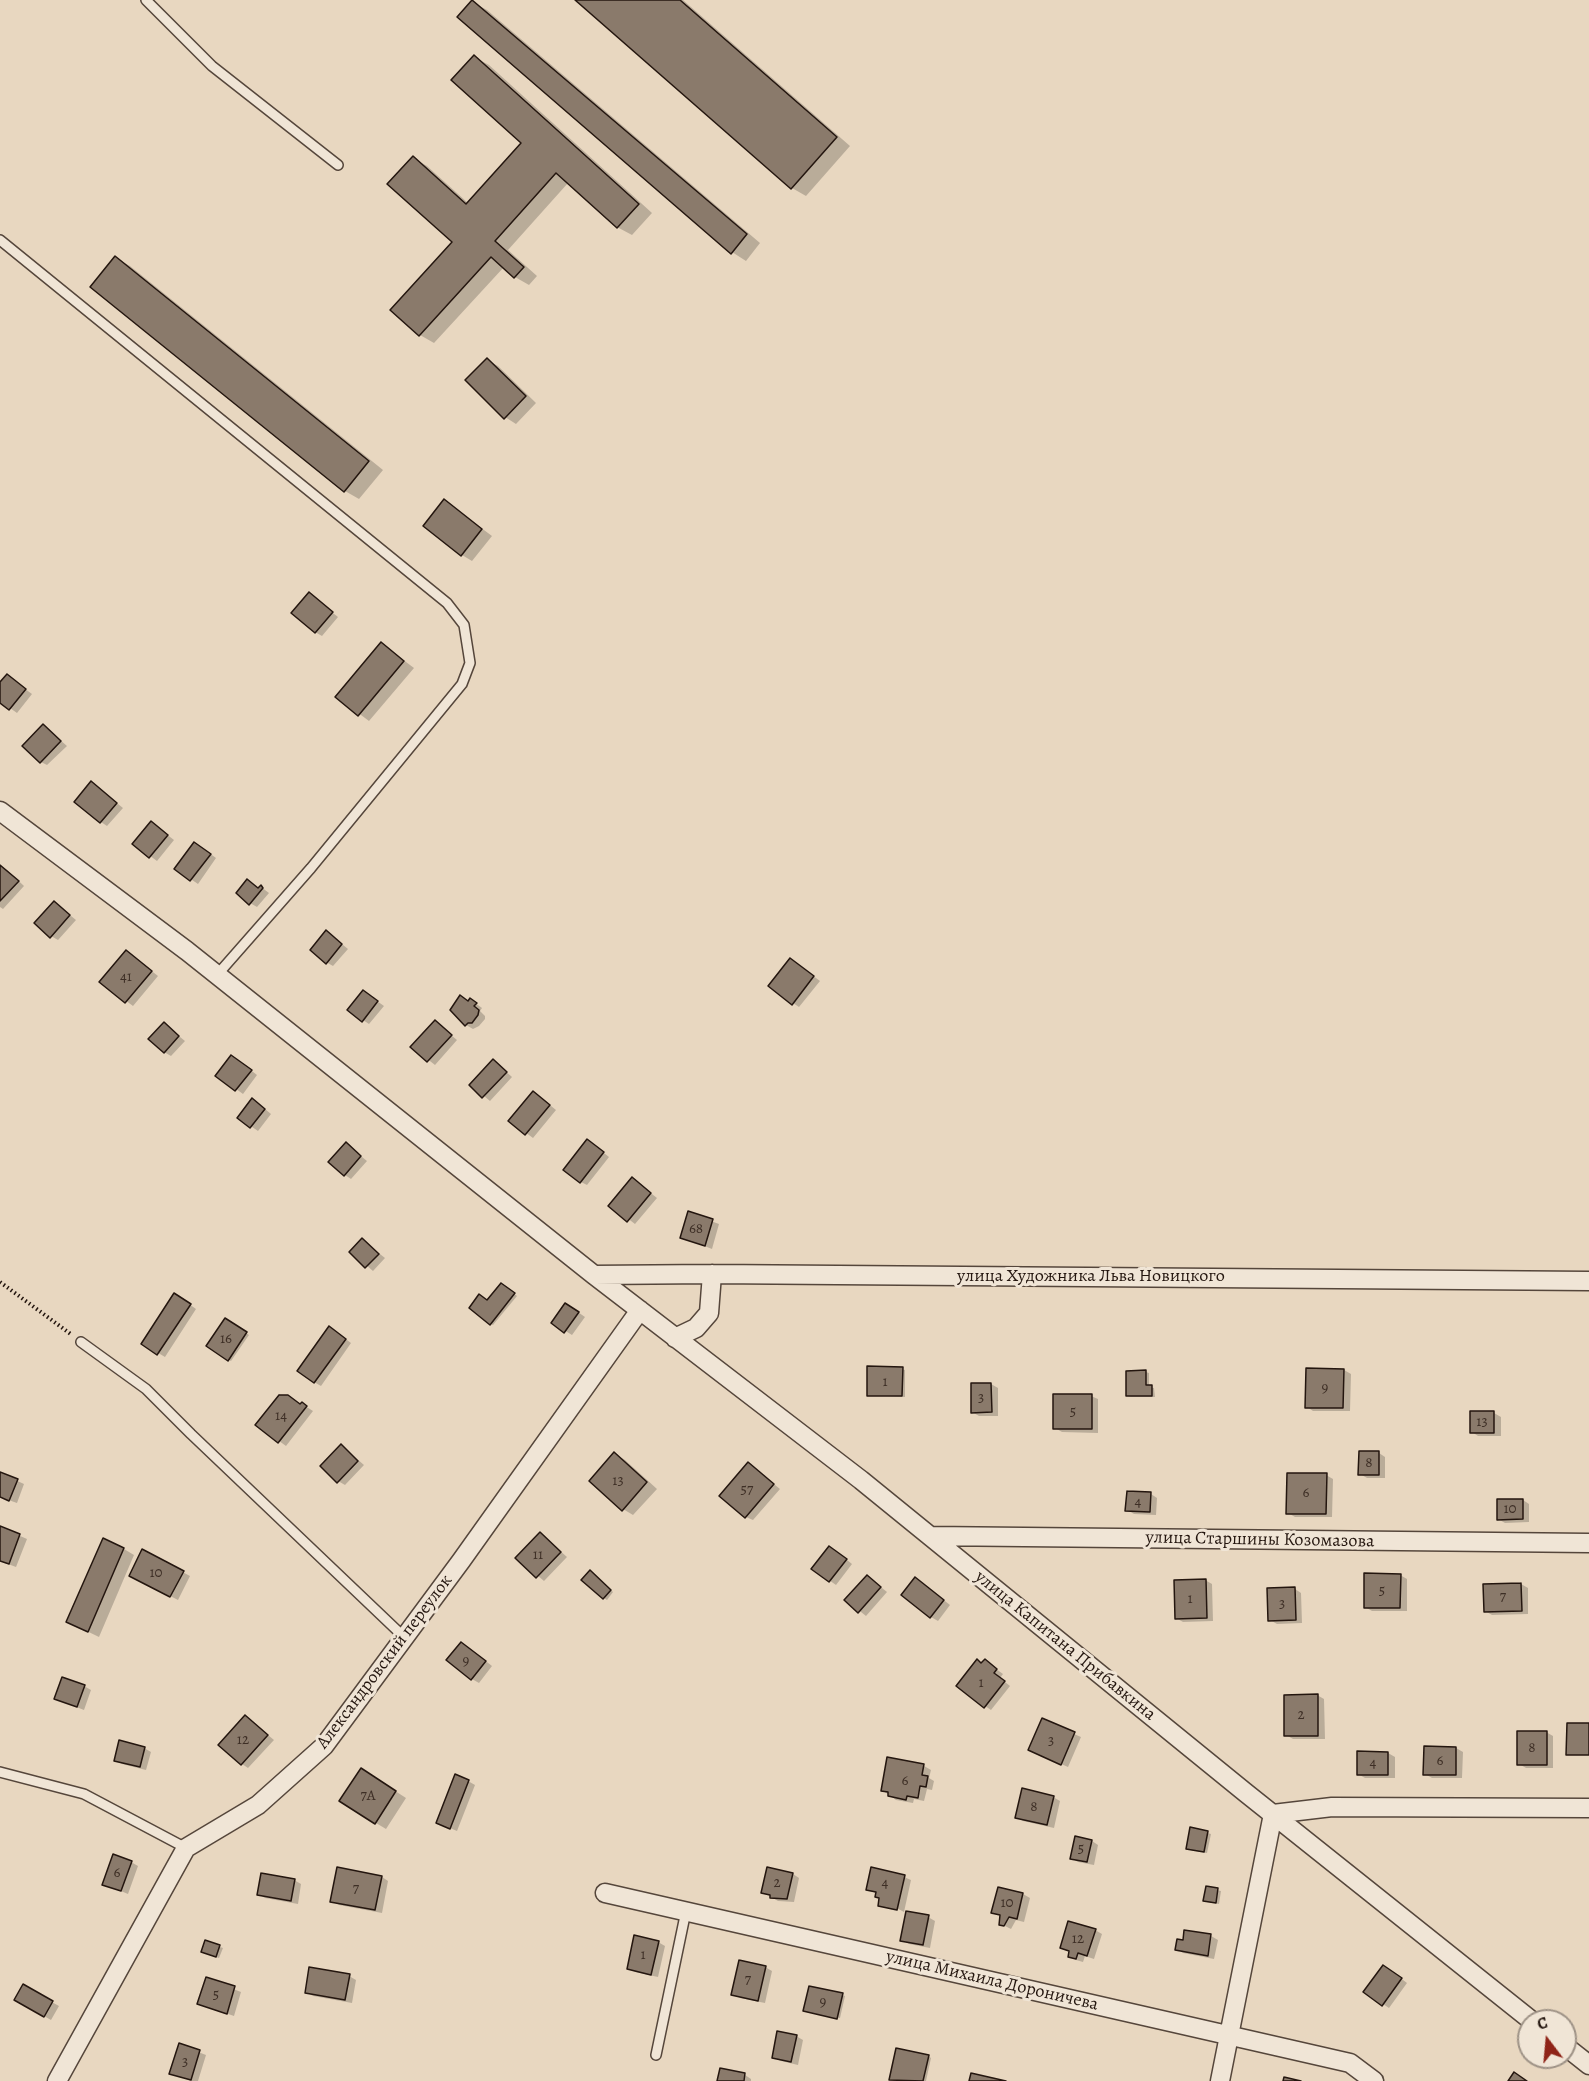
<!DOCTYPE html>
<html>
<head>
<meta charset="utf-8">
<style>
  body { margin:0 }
  #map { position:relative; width:1589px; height:2081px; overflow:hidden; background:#e8d7c0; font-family:Alegreya,serif }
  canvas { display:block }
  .north { position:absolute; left:1517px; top:2009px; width:60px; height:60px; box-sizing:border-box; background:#f0e5d6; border:2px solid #9e9286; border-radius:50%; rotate:344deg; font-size:16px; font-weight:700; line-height:24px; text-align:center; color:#24160f }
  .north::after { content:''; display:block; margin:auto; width:21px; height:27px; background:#8f2418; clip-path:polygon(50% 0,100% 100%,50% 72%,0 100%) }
</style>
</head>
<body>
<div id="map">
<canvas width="1589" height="2081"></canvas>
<div class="north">С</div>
</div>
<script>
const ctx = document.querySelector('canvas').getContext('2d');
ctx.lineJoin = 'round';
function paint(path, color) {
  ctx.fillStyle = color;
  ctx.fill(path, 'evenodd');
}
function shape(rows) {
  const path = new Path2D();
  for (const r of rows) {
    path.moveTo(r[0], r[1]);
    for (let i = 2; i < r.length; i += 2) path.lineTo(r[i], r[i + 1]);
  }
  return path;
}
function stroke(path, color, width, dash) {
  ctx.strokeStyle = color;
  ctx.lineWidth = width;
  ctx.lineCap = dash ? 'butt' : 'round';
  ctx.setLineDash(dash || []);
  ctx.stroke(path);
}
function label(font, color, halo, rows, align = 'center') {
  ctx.font = font + ' Alegreya,serif';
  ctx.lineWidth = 6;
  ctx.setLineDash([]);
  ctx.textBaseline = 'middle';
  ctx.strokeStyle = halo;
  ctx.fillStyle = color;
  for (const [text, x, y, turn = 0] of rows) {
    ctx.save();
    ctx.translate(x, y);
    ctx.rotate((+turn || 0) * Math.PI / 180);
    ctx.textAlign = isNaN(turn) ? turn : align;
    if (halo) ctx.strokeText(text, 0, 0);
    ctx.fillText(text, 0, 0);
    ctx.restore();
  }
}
paint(shape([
  [577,0,683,0,850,146,806,196,792,188],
  [472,2,487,10,760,243,746,261,732,252],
  [474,57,489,65,652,213,632,235,617,227,568,183,508,250,537,276,529,285,515,277,504,267,434,343,420,335,454,242,413,158,427,166,468,203,523,143],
  [116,258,130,266,383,470,359,499,345,491],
  [487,360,498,366,536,403,516,424,505,417],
  [445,501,492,536,472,561,462,555],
  [309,594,338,617,322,636,315,632],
  [382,644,414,668,369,721,337,697],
  [7,676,32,694,17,713,0,701,0,685],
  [44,726,67,746,47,765,41,762],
  [92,783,123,808,107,826,101,822],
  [152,823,174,840,157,861,134,844],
  [201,847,216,858,198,884,176,869],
  [0,867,7,870,24,886,3,909,0,907],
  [248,881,259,889,261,887,269,893,257,907,250,903],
  [55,903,76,920,58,940,51,936],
  [327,932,348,949,333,966,326,962],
  [126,951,158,976,133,1006,101,982],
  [797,964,820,981,799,1007,793,1003],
  [370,996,384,1006,369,1024,363,1020],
  [460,997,469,1002,471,1000,482,1008,480,1011,485,1016,485,1019,479,1026,473,1029,466,1025,451,1009],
  [435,1022,457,1040,435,1065,412,1047],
  [164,1024,185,1041,171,1056,164,1052],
  [238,1060,257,1075,243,1094,217,1075],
  [494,1061,512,1077,490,1101,471,1085],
  [540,1097,556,1110,533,1138,510,1121],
  [259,1104,271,1114,258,1131,239,1118],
  [346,1144,367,1161,351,1179,345,1175],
  [594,1145,609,1157,587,1185,581,1182],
  [633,1179,657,1198,635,1224,610,1205],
  [689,1213,719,1224,712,1249,682,1237],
  [362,1240,385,1258,373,1271,351,1252],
  [505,1286,517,1296,493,1325,491,1324,488,1302],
  [182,1299,196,1309,165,1357,143,1344],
  [572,1308,585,1317,572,1335,553,1323],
  [226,1320,249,1335,231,1361,208,1346],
  [336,1332,351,1343,321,1386,314,1382],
  [902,1369,905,1370,905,1397,868,1395],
  [1344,1370,1351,1374,1350,1411,1313,1411,1307,1407],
  [1146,1372,1149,1373,1149,1387,1154,1388,1155,1397,1131,1397,1128,1396],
  [991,1384,998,1388,998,1416,979,1416,972,1412,972,1385],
  [1091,1396,1098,1399,1098,1433,1062,1432,1055,1428],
  [302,1404,313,1411,286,1446,257,1425],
  [1472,1413,1494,1413,1501,1417,1501,1436,1478,1436,1472,1432],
  [342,1446,364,1465,345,1485,338,1481],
  [1379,1453,1385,1457,1385,1478,1367,1478,1360,1474],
  [615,1454,625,1460,657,1489,633,1515,623,1509],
  [749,1464,780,1489,753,1520,746,1517],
  [0,1473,24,1484,17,1503,0,1497],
  [1326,1475,1333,1479,1332,1517,1295,1517,1288,1513],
  [1151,1494,1157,1498,1156,1515,1134,1514,1127,1510],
  [1523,1500,1529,1504,1529,1522,1505,1523,1498,1519],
  [0,1527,27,1539,16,1567,0,1561],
  [541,1534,567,1557,544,1581,517,1558],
  [124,1549,134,1555,99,1637,68,1622],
  [143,1551,190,1576,178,1600,137,1579],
  [836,1551,852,1564,836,1585,813,1569],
  [593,1574,613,1592,607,1600,604,1598],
  [1400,1575,1407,1579,1407,1611,1372,1611,1365,1607],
  [867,1576,887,1592,866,1616,846,1600],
  [1205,1580,1212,1584,1213,1621,1183,1622,1176,1618],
  [922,1583,950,1605,938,1621,931,1617],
  [1521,1584,1528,1588,1528,1614,1492,1615,1485,1611],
  [1295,1589,1301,1593,1302,1623,1277,1624,1270,1620],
  [468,1647,492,1666,479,1683,472,1679],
  [985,1661,1003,1674,1000,1678,1010,1686,991,1710,985,1706,982,1664],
  [84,1686,91,1690,84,1710,56,1699],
  [1317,1695,1324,1699,1325,1739,1293,1739,1286,1735],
  [246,1717,274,1740,248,1768,242,1764],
  [1042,1720,1081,1737,1068,1767,1036,1753],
  [1546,1732,1553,1736,1553,1768,1526,1768,1519,1764],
  [144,1748,151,1752,146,1770,122,1764,115,1760],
  [1456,1748,1463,1752,1462,1778,1432,1778,1425,1774],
  [1388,1753,1395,1757,1395,1778,1365,1778,1358,1774],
  [889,1759,924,1766,931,1770,929,1778,934,1781,932,1790,927,1789,924,1801,914,1799,913,1803,896,1800,882,1790],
  [372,1776,406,1798,386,1829,376,1823],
  [468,1781,475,1785,457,1831,438,1823],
  [1053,1797,1060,1801,1054,1828,1023,1821,1017,1817],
  [1191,1829,1211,1834,1207,1853,1190,1850],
  [1092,1841,1098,1845,1094,1865,1078,1862,1071,1858],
  [131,1862,138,1866,128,1894,104,1884],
  [793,1874,799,1878,794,1902,778,1901,763,1892],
  [382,1877,388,1881,382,1913,339,1905,332,1901],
  [904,1877,911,1880,904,1912,891,1905,890,1908,896,1911,879,1905,881,1899,877,1894,868,1889],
  [294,1880,301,1884,298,1904,265,1898,258,1894],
  [1207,1888,1221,1891,1219,1904,1208,1902],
  [999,1889,1023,1894,1030,1898,1024,1922,1016,1920,1011,1929,1001,1924,1001,1916,993,1912],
  [905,1913,928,1917,935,1921,930,1948,909,1944,902,1940,907,1913],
  [1095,1930,1102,1934,1094,1959,1085,1956,1083,1962,1076,1960,1070,1956,1071,1952,1061,1948],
  [1186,1932,1211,1936,1218,1940,1214,1959,1183,1953,1177,1949,1184,1941],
  [206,1942,223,1948,219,1958,206,1953],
  [658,1942,665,1946,658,1977,635,1972,628,1968],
  [765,1967,772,1971,765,2003,740,1998,733,1994],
  [1390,1970,1407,1983,1389,2008,1383,2004],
  [349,1976,356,1980,352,2003,313,1996,306,1992],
  [207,1979,241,1992,234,2016,199,2004],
  [23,1986,59,2006,51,2020,16,2000],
  [842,1995,845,1996,840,2018,806,2011],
  [796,2036,803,2040,798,2065,781,2061,774,2058],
  [180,2045,206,2055,198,2081,191,2081,171,2073],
  [928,2056,931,2058,926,2081,894,2081,890,2079],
  [745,2075,751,2079,751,2081,719,2081]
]), '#0003');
const building = shape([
  [472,0,747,234,731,254,457,17,472,0],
  [575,0,680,0,837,137,791,189,575,0],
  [474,55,639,204,617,228,556,173,495,241,524,267,514,278,491,257,419,336,390,310,452,242,387,184,413,156,466,204,521,143,451,80,474,55],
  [115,256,369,461,344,492,90,287,115,256],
  [487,358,526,396,504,419,465,380,487,358],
  [444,499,482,529,461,556,423,526,444,499],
  [309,592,333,612,315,633,291,613,309,592],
  [381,642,404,661,358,716,335,697,381,642],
  [7,674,26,689,9,710,0,703,0,682,7,674],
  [43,724,61,741,40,763,22,746,43,724],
  [91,781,117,803,100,823,74,802,91,781],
  [151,821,168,835,149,858,132,844,151,821],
  [194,842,211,854,190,881,174,869,194,842],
  [0,865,19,881,0,901,0,865],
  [247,879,258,888,261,885,263,888,249,905,236,893,247,879],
  [54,901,70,915,50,938,34,923,54,901],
  [326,930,342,944,326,964,310,950,326,930],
  [126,950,152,971,125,1003,99,982,126,950],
  [790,958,814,976,792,1005,768,986,790,958],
  [363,990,378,1001,362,1022,347,1010,363,990],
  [460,995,468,1001,470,998,477,1003,474,1006,479,1010,478,1015,472,1023,468,1023,465,1026,450,1010,460,995],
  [435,1020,452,1035,427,1062,410,1047,435,1020],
  [164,1022,179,1036,164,1053,148,1039,164,1022],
  [231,1055,252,1070,235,1091,215,1076,231,1055],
  [493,1059,507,1072,482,1098,469,1085,493,1059],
  [533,1091,550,1105,525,1135,508,1121,533,1091],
  [252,1098,265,1109,250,1128,237,1118,252,1098],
  [587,1139,604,1152,580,1183,563,1170,587,1139],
  [346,1142,361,1156,344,1176,328,1162,346,1142],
  [632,1177,651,1193,627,1222,608,1206,632,1177],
  [688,1211,713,1219,705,1246,680,1238,688,1211],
  [362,1238,379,1254,365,1268,349,1252,362,1238],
  [501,1283,515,1293,490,1325,469,1308,479,1294,487,1300,501,1283],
  [174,1293,191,1304,157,1355,141,1344,174,1293],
  [565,1303,579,1312,564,1333,551,1323,565,1303],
  [225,1318,247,1332,228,1361,206,1346,225,1318],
  [329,1326,346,1339,314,1383,297,1371,329,1326],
  [867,1366,903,1367,902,1396,867,1396,867,1366],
  [1306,1368,1344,1369,1343,1408,1305,1408,1306,1368],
  [1146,1370,1146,1385,1152,1385,1152,1396,1126,1396,1126,1371,1146,1370],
  [971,1383,991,1383,992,1412,971,1413,971,1383],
  [1053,1394,1092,1394,1092,1429,1053,1429,1053,1394],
  [279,1395,288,1395,300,1404,302,1402,307,1406,278,1443,255,1425,279,1395],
  [1470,1411,1494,1411,1494,1433,1470,1433,1470,1411],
  [341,1444,358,1461,337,1483,320,1466,341,1444],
  [1359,1451,1379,1451,1379,1475,1358,1475,1359,1451],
  [614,1452,647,1482,622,1511,589,1481,614,1452],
  [748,1462,774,1484,745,1518,719,1496,748,1462],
  [0,1472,18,1479,9,1501,0,1497,0,1472],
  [1287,1473,1327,1473,1326,1514,1286,1514,1287,1473],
  [1127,1491,1151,1492,1150,1512,1125,1511,1127,1491],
  [1497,1499,1523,1499,1523,1519,1497,1520,1497,1499],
  [0,1526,20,1534,9,1564,0,1561,0,1526],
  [540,1532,561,1552,536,1578,515,1558,540,1532],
  [103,1538,124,1548,88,1632,66,1622,103,1538],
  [829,1546,847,1559,829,1582,811,1569,829,1546],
  [142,1549,184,1571,170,1597,129,1576,142,1549],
  [590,1570,611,1590,603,1599,581,1580,590,1570],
  [1364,1573,1401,1574,1400,1608,1364,1608,1364,1573],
  [867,1575,881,1587,858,1613,844,1600,867,1575],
  [915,1577,944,1600,930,1618,901,1595,915,1577],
  [1206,1579,1207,1618,1175,1619,1174,1580,1206,1579],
  [1521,1583,1522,1611,1484,1612,1483,1584,1521,1583],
  [1295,1587,1296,1620,1268,1621,1267,1588,1295,1587],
  [461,1642,486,1661,471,1680,446,1660,461,1642],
  [977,1659,981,1663,985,1659,997,1669,994,1673,1005,1681,984,1708,956,1686,977,1659],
  [62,1677,85,1685,77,1707,54,1699,62,1677],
  [1318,1694,1318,1736,1284,1736,1284,1695,1318,1694],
  [245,1715,268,1735,241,1765,218,1745,245,1715],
  [1042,1718,1075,1732,1061,1765,1028,1750,1042,1718],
  [1567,1723,1589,1723,1589,1755,1566,1755,1567,1723],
  [1517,1731,1547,1731,1547,1765,1517,1765,1517,1731],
  [119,1740,145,1747,140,1767,114,1761,119,1740],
  [1424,1746,1456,1747,1456,1775,1423,1775,1424,1746],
  [1357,1751,1388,1752,1388,1775,1357,1775,1357,1751],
  [887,1757,924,1764,922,1775,928,1776,926,1787,920,1786,918,1798,907,1796,906,1800,888,1796,888,1792,881,1791,887,1757],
  [361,1768,396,1791,375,1824,339,1801,361,1768],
  [455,1774,469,1780,450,1829,436,1823,455,1774],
  [1022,1788,1054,1796,1047,1825,1015,1818,1022,1788],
  [1190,1827,1208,1831,1204,1852,1186,1849,1190,1827],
  [1075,1836,1092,1840,1087,1862,1070,1859,1075,1836],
  [113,1854,132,1861,121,1891,102,1885,113,1854],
  [337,1867,382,1876,375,1910,330,1902,337,1867],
  [767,1867,793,1873,787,1899,770,1898,770,1895,761,1893,767,1867],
  [871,1867,905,1875,897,1910,878,1906,879,1898,875,1897,876,1892,866,1890,871,1867],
  [261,1873,295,1879,291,1901,257,1895,261,1873],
  [1206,1886,1218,1888,1216,1903,1203,1901,1206,1886],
  [998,1887,1023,1893,1017,1919,1009,1917,1004,1926,999,1925,1000,1915,991,1913,998,1887],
  [906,1911,929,1915,923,1945,900,1941,906,1911],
  [1068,1921,1096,1929,1087,1956,1078,1953,1076,1959,1068,1957,1069,1951,1060,1948,1068,1921],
  [1184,1930,1211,1934,1208,1956,1175,1950,1177,1939,1183,1940,1184,1930],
  [634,1935,659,1941,651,1975,627,1969,634,1935],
  [205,1940,220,1945,216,1957,201,1952,205,1940],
  [739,1960,766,1966,758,2001,731,1995,739,1960],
  [1383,1965,1402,1978,1382,2006,1363,1992,1383,1965],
  [309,1967,350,1974,345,2000,305,1993,309,1967],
  [206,1977,235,1986,227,2014,197,2004,206,1977],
  [23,1984,53,2001,44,2017,14,2000,23,1984],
  [809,1986,843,1993,837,2019,803,2011,809,1986],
  [777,2031,797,2035,791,2062,772,2058,777,2031],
  [179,2043,200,2050,191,2080,169,2074,179,2043],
  [896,2048,929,2055,923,2081,889,2080,896,2048],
  [720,2068,745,2073,744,2081,717,2081,720,2068],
  [1514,2072,1527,2081,1508,2081,1514,2072],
  [971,2073,1006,2081,969,2081,971,2073],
  [1284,2077,1301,2081,1283,2081,1284,2077]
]);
paint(building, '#8a7a6b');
stroke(building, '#24160f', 1.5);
const lane = shape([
  [146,0,212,66,338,165],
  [0,240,447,603,464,625,470,663,462,684,311,868,217,975],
  [81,1342,146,1389,191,1434,404,1637],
  [0,1772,84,1794,186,1848],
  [656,2055,686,1911]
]);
const street = shape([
  [0,811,187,951,594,1275,861,1480,1246,1793,1532,2021],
  [594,1275,712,1274,1589,1281],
  [675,1338,696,1328,709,1313,712,1274],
  [930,1536,1589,1543],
  [605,1893,1350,2063,1374,2081],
  [1565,2046,1589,2065],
  [57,2081,186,1848,258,1805,324,1746,461,1561,640,1310],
  [1220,2081,1273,1814,1332,1807,1589,1808]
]);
stroke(lane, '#55463b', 12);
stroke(street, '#55463b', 21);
stroke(shape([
  [0,1282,72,1335]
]), '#24160f', 4, [1.5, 3]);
stroke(lane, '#f0e5d6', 9);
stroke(street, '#f0e5d6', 18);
label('15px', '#3e2f26', null, [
  ["41",126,977],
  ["68",696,1229],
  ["16",226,1339],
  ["1",885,1382],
  ["9",1325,1388],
  ["3",981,1398],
  ["5",1073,1412],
  ["14",281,1416],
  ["13",1482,1422],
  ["8",1369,1463],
  ["13",618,1481],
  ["57",747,1490],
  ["6",1306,1493],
  ["4",1138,1502],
  ["10",1510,1509],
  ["11",538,1555],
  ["10",156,1573],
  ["5",1382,1591],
  ["7",1503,1597],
  ["1",1190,1599],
  ["3",1282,1604],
  ["9",466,1661],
  ["1",981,1683],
  ["2",1301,1715],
  ["12",243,1740],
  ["3",1051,1741],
  ["8",1532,1748],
  ["6",1440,1761],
  ["4",1373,1763],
  ["6",905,1781],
  ["7А",368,1796],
  ["8",1034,1807],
  ["5",1081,1849],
  ["6",117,1873],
  ["2",777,1883],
  ["4",885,1883],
  ["7",356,1889],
  ["10",1007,1903],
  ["12",1078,1939],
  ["1",643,1955],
  ["7",748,1980],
  ["5",216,1995],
  ["9",823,2002],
  ["3",185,2062]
]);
label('18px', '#24160f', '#f0e5d6', [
  ["улица Художника Льва Новицкого",1091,1277],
  ["улица Старшины Козомазова",1260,1540,1],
  ["улица Капитана Прибавкина",1065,1646,39],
  ["Александровский переулок",385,1662,-53],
  ["улица Михаила Дороничева",992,1981,13]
]);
</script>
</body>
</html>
